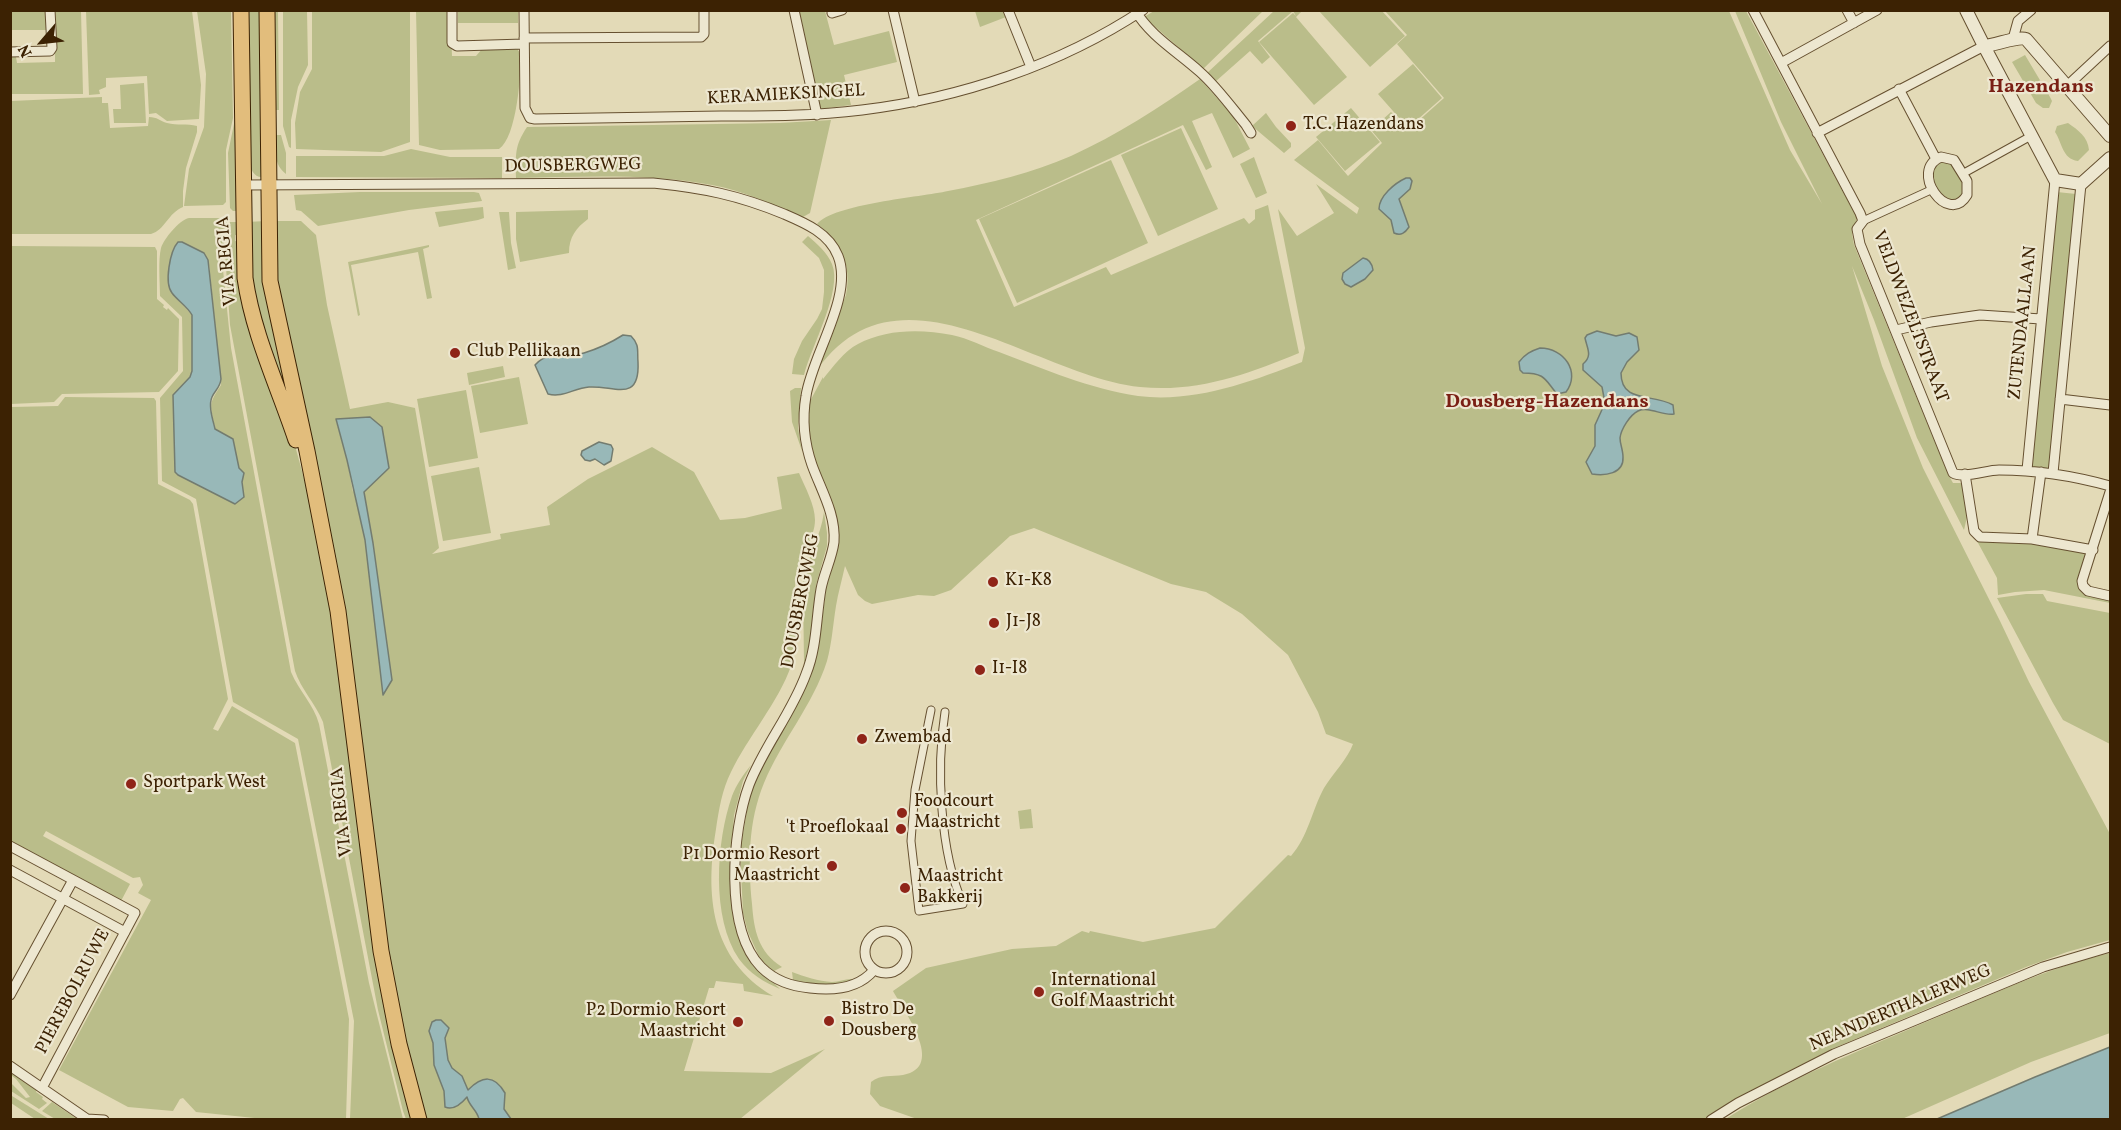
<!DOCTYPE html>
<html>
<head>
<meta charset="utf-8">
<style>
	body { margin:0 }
	#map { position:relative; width:2121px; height:1130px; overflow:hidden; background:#e3dab7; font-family:Vollkorn,serif }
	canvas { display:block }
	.frame { position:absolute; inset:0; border:12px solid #3c2203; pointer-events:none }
	.north { position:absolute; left:12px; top:12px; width:60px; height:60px; -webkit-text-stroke:4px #ede7d0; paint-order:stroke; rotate:242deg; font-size:16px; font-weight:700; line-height:24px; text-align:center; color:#3c2203 }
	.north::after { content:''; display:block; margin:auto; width:21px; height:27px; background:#3c2203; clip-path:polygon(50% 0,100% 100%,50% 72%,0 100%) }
</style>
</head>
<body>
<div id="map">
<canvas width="2121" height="1130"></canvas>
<div class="frame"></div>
<div class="north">N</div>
</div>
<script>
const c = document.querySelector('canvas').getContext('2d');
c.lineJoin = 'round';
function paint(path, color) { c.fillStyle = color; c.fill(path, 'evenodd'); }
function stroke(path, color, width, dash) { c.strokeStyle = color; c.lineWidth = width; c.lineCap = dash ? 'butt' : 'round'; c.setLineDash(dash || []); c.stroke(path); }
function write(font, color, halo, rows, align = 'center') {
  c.font = font + ' Vollkorn,serif'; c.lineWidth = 4.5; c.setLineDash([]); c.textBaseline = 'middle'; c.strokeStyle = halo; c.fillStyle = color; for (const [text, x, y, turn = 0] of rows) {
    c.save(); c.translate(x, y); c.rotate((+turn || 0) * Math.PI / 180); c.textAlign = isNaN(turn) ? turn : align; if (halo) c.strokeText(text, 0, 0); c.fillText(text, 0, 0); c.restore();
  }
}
paint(new Path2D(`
	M1303,10L1296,17L1347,77L1314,105L1259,42L1293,13L1296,16L1293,11L1258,41L1270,57L1262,64L1250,51L1215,82L1207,73L1274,11Z
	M10,11H47V30H11Z
	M55,11H81L83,94H11L10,57H16L17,63L55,62Z
	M86,11H192L201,85L199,119L167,121L156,113L149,114L147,76L106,78V87L99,90L100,94L89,95Z
	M197,11H231L233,118L226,150V202L223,205L184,206L189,169L204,127L206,74Z
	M244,11H265L263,177C254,178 251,169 248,162Z
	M274,11H278L279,110H275Z
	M283,11H307L308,65L298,87L291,120V148L289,147L283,126Z
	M312,11H410V142L381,152L296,149L295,123L300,92L312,69Z
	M416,11H450L452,56H476L482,49H518V51L521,52C521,74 517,137 499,149L440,150L419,145Z
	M458,11H518V23H458Z
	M798,11H825L834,45L889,31L897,62L844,75L851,105L820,109Z
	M975,11H1003L1006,17L980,27Z
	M1154,11H1263L1203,69L1144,17Z
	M1319,11H1382L1405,36L1370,67Z
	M1385,11H1729L1790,150L1822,204L1781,122L1735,11H1746L1857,218L1852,234L1854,245L1948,474L1953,483H1963L1967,517L1964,530L1917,438L1874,320L1852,266L1882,366L1923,468L2000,621L2029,682L2110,834V940L2067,952L2026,967L1839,1046L1756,1089L1707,1119L920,1120L880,1106L870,1094L871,1082C881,1074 892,1077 903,1075C947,1067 903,1010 893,991L926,968L1012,949L1056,946L1082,931L1089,933L1090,931L1143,942L1215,928L1288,855L1291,856C1308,837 1312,810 1324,788C1332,775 1348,758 1353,744L1326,734L1318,712L1288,655L1242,614L1206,592L1171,584L1034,528L1010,536L951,590L934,596L918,595L872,604L865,601L858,595L845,566C842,580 838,593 836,606C833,624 832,643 827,661C813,705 782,740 764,783C748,822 748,863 752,904C754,930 758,952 782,967L772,972L761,961L748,932L743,913L740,851L749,799L755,779L811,672L819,645L826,589L837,550L807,436L809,403L823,377V379C833,367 844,351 858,344C886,329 921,329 952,335C968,338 984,347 999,352C1044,369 1090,389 1138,396C1195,403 1250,382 1302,362L1305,348L1278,209L1297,236L1334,213L1316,184L1357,214L1359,208L1294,160L1318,140L1348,176L1382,143L1371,130L1391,112L1408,130L1444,98L1397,44L1407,35Z
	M2025,55L2050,97L2052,101L2049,108H2043L2036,103L2012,62Z
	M1413,64L1442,98L1408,128L1378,94Z
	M1200,79L1233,116L1250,149L1233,158L1212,113L1192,121L1212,167L1206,170L1183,125L976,220L1014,307L1106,267L1111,275L1244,218L1249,224L1255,219V210L1268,205L1299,353C1248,374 1197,393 1140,387C1036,377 900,253 817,370L846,295C852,265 841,242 817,224C834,204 921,197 948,191C990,183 1032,173 1071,156C1117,135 1159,108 1200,79Z
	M144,83L146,123H114L113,109H121L120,85Z
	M102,97V103H108L110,128L148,126L149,117C157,117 160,121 167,123C177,126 187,123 197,126V132L186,168L183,191V207C168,213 165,230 151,234H11V101Z
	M1351,108L1380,142L1345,171L1316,137Z
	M1266,113L1276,127L1291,143V147L1284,153L1252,126Z
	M235,119L240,211H233L230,208L228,153Z
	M831,120L810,213L803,217C773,205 744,191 712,185C648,173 581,177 516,178C516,154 514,147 527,127L780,123Z
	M2068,123C2078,130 2088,137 2089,150L2078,161C2062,159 2062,142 2055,132L2057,126Z
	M1181,128L1218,209L1158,236L1121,155Z
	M276,135H281L286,153V174C273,164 276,151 276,135Z
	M411,149L450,157H502V178L296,177V156H384Z
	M1254,157L1267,193L1256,198L1240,164Z
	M1111,160L1148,243L1017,303L979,219Z
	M1942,162L1951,164C1959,177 1974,195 1952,201C1940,195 1929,180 1935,167Z
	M360,192H474L479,193L482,201L409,210L318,226L301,211L296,210L294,195Z
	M2057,192L2076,194L2050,466L2045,470L2031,467Z
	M483,207L484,218L478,220L439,227L435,212Z
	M588,210V219C576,228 569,237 569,253L520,262L516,239V212Z
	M499,212H509L511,243L516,268L508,270Z
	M189,218H223V222H227L222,260L231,348L291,672C299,691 314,705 319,724L369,983L403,1119H350L354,1021L298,739L233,702L196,499L162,481L160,398L183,371L182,317L160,296C160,283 158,260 161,248C164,239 179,220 189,218ZM179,242L204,253L209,265L221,385C207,406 211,404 215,429L233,439L239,468L244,473L242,482L244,497L236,503L178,475L173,395L190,377L192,371V315L172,293L170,288L174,247Z
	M267,221L301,436L254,312L246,222Z
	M272,221H301L316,235L327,305L350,409L388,402L415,408L439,548L432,554L501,539L500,534L550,525L547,507L588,479L652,447L694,472L720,520L745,518L782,509L777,477L799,473C805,487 815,505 815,520C815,538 800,554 797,571C790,602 803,634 791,666C779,701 748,737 731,772C722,790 719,809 716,829C705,895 710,959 773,996L744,991L743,984L716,981L714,988H709L684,1071L771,1073L825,1049L740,1119H422L392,986L371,842L276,294ZM370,417L353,492L347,460L336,420Z
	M230,222H238V235H235V241L240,242L306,486L326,569L414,1119H406L403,1111L378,1010L323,722C315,703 301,689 295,671L230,325L225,253Z
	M808,236C817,244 827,252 832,264C843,290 811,347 804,375L792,374L794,359L802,341L817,319L822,309L824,292V270L819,258L802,242Z
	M429,245V247L423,249L432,298L427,299L418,252L351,265L360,315L358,316L348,262Z
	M11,246L155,247L157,251V299L164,305L163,307L167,310L168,308L179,319L178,371L159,392L62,394L54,402L11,404Z
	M503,366L505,377L469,385L467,373Z
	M519,377L528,424L480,433L471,386Z
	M795,388H801L798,428L802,451L792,422L790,391Z
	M466,390L478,458L429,467L417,399Z
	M65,397L154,398L156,401L158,484L190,500L193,504L228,699L213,729L218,731L232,706L295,743L349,1019L346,1119L274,1120L196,1112L183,1098L180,1099L173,1111L128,1107L59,1070L151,900L138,893L143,885L140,877L133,878L46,831L43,836L130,884L121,901L11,841V407L58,406Z
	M479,467L491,533L443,541L431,476Z
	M824,512L827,533V546L816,585L813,630L804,664L803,582C807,558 821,536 824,512Z
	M1977,541H2015L2087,551L2078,583L2110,599V603L2044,590L2015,592L1998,595L1997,578Z
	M2026,594H2043L2047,601L2110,613V744L2063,720L2053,703L1997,598Z
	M751,765L743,781L734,815L731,860L733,903L761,971L780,989C764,982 750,974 739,959C711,918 716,842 732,796C736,785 744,774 751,765Z
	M1031,809L1033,828L1020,829L1018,811Z
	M2110,953V1033L2031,1062L1902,1119L1724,1120C1788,1079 1856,1052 1926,1022C1986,997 2047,968 2110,953Z
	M792,972C805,977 818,981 832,982C841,982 848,977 857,980C835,989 815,986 793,980Z
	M10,1072L37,1089L36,1092L43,1097L42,1099L47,1103L39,1109L11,1091V1083L26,1098L30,1097L16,1079L11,1075Z
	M10,1095L12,1096L49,1119H35L11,1103Z
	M52,1102L77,1119H55L42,1111Z`), '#babd8a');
const water = new Path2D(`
	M1406,178H1410L1412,181L1410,189L1399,199L1409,227C1405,233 1401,236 1394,233L1391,220L1379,209C1379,196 1395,183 1406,178Z
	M178,242H182L204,253L208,260L221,379C220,388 215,390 212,397C208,406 213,420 215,429L233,439L239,468L244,473L242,482L244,497L235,504L178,475L175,472L173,395L190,377L192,371V315C187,306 178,301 172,293C164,283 170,251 178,242Z
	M1363,258C1369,259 1372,263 1373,270L1365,279L1351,287L1345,284L1342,279L1343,273Z
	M1597,331L1616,336L1629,333L1637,337L1639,350L1627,362L1621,373C1621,404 1653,393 1673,405L1674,414C1662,416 1649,406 1638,411C1630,415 1621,429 1620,438C1620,444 1623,450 1623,457C1624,474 1605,476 1592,474L1586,462L1595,446V425L1605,403L1602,387L1583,370V364C1593,356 1587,348 1585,338L1587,335Z
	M623,335L631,336C640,345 637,351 638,362C640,404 613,385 589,387C574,388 563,398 548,394L535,365C549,349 568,358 584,353C597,349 612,342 623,335Z
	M1540,348C1564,348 1581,372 1566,392L1557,394C1545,380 1546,373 1523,373L1520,370L1519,362C1525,354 1531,351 1540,348Z
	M370,417L382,427L389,468L364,492L373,543L392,680L383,695L365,540L347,460L336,419Z
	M599,442L611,445L613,449L611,461L604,465L595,459L590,461L585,460L581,455L582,451Z
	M436,1020H441L449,1028L445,1038L448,1060L452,1068L462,1076L468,1090C482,1076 494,1074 505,1093L504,1109L511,1119H479C477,1110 469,1106 467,1097C462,1103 454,1111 445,1107L444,1091L434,1065L433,1043L429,1031L432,1022Z
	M2110,1047V1119H1937L2035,1077Z`);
paint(water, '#98b8b8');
stroke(water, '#737c70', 1.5);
const pedestrian = new Path2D(`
	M1964,173L2031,136
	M1863,221L1933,189
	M931,710L915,790L911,841L919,911L963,904C940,853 936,768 945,712`);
const minor = new Path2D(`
	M452,10V43L457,46L524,44
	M524,10L525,108L530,118L535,119C597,118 659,117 721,116C768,116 815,116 862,110C960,98 1060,65 1143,10
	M794,10L817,115
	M893,10L915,102
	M1008,10L1031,67
	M1135,10C1150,36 1178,52 1200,72C1217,87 1232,108 1246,125L1251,133
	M1753,10L1860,213L1863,221L1857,229L1860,244L1953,473C1964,479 1986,470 1999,470C2037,470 2074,476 2110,486
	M1847,10L1854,23
	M832,13L842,10
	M524,38L701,37L704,34V10
	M2013,39L2018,21L2031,10
	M10,52L50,51L52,48L50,10
	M1781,63L1877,10
	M2067,86L2110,46
	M1899,89L1936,159
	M1817,133L1984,46
	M1941,157L1954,160L1967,181V195C1948,227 1908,170 1941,157Z
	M243,185L653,183C703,188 738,195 784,214C805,223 829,233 838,256C854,296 812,355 806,396C802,419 804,442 812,465C821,490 836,514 834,542C832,558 824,573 821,589C816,618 817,647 806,674C792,713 764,746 749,785C732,831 724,929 761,967C775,981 791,986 810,988C834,991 858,989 874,970
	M1896,330L1931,322L1980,315L2041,319
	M2060,399L2110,405
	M2027,470L2055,180
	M2053,473L2081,184
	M1965,474L1974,531L1980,537L2032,539L2093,550
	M2110,492L2082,581L2083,586L2088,591L2110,596
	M2032,539L2041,472
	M10,846L135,913L42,1088
	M10,870L125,932
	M865 952a21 21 0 1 1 42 0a21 21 0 1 1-42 0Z
	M10,995L73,880
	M10,1066L87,1119L104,1120
	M1711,1120L1738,1103L1834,1054L2043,967L2110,947`);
const tertiary = new Path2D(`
	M1966,10L1984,46
	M2110,136L2026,39C2018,36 1996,45 1984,46L2055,180L2081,184L2110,158`);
const primary = new Path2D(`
	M241,10L245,278C253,334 278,386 296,440
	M267,10L270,281L307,451L338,611L381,951L399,1044L419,1120`);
stroke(pedestrian, '#665030', 9);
stroke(minor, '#665030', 11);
stroke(tertiary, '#665030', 14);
stroke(primary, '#3c2203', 17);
stroke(pedestrian, '#ede7d0', 7);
stroke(minor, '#ede7d0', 9);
stroke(tertiary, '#ede7d0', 12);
stroke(primary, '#e2bd7c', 15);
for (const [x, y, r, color] of [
	[1291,126,6,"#8f2418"],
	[455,353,6,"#8f2418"],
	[993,582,6,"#8f2418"],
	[994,623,6,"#8f2418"],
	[980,670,6,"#8f2418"],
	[862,739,6,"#8f2418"],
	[131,784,6,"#8f2418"],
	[902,813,6,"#8f2418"],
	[901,829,6,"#8f2418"],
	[832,866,6,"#8f2418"],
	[905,888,6,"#8f2418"],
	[1039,992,6,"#8f2418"],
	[829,1021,6,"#8f2418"],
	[738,1022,6,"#8f2418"]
]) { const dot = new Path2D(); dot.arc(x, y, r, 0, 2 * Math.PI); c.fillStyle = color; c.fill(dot); stroke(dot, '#ede7d0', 2); }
write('18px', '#3c2203', '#ede7d0', [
	["KERAMIEKSINGEL",786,96,-3],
	["DOUSBERGWEG",573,167,-1],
	["VIA REGIA",228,261,-95],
	["VELDWEZELTSTRAAT",1909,317,69],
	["ZUTENDAALLAAN",2024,323,-84],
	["DOUSBERGWEG",802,601,-79],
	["VIA REGIA",343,812,-96],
	["PIEREBOLRUWE",74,992,-62],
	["NEANDERTHALERWEG",1901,1009,-23]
]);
write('18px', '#3c2203', '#ede7d0', [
	["T.C. Hazendans",1303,126],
	["Club Pellikaan",467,353],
	["K1-K8",1005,582],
	["J1-J8",1006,623],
	["I1-I8",992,670],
	["Zwembad",874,739],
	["Sportpark West",143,784],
	["Foodcourt",914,803],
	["Maastricht",914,824],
	["'t Proeflokaal",889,829,"right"],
	["P1 Dormio Resort",820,856,"right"],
	["Maastricht",820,877,"right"],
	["Maastricht",917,878],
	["Bakkerij",917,899],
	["International",1051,982],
	["Golf Maastricht",1051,1003],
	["Bistro De",841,1011],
	["Dousberg",841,1032],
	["P2 Dormio Resort",726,1012,"right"],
	["Maastricht",726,1033,"right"]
], 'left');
write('bold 20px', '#7a1f14', '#ede7d0', [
	["Hazendans",2041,88],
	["Dousberg-Hazendans",1547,403]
]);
</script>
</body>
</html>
